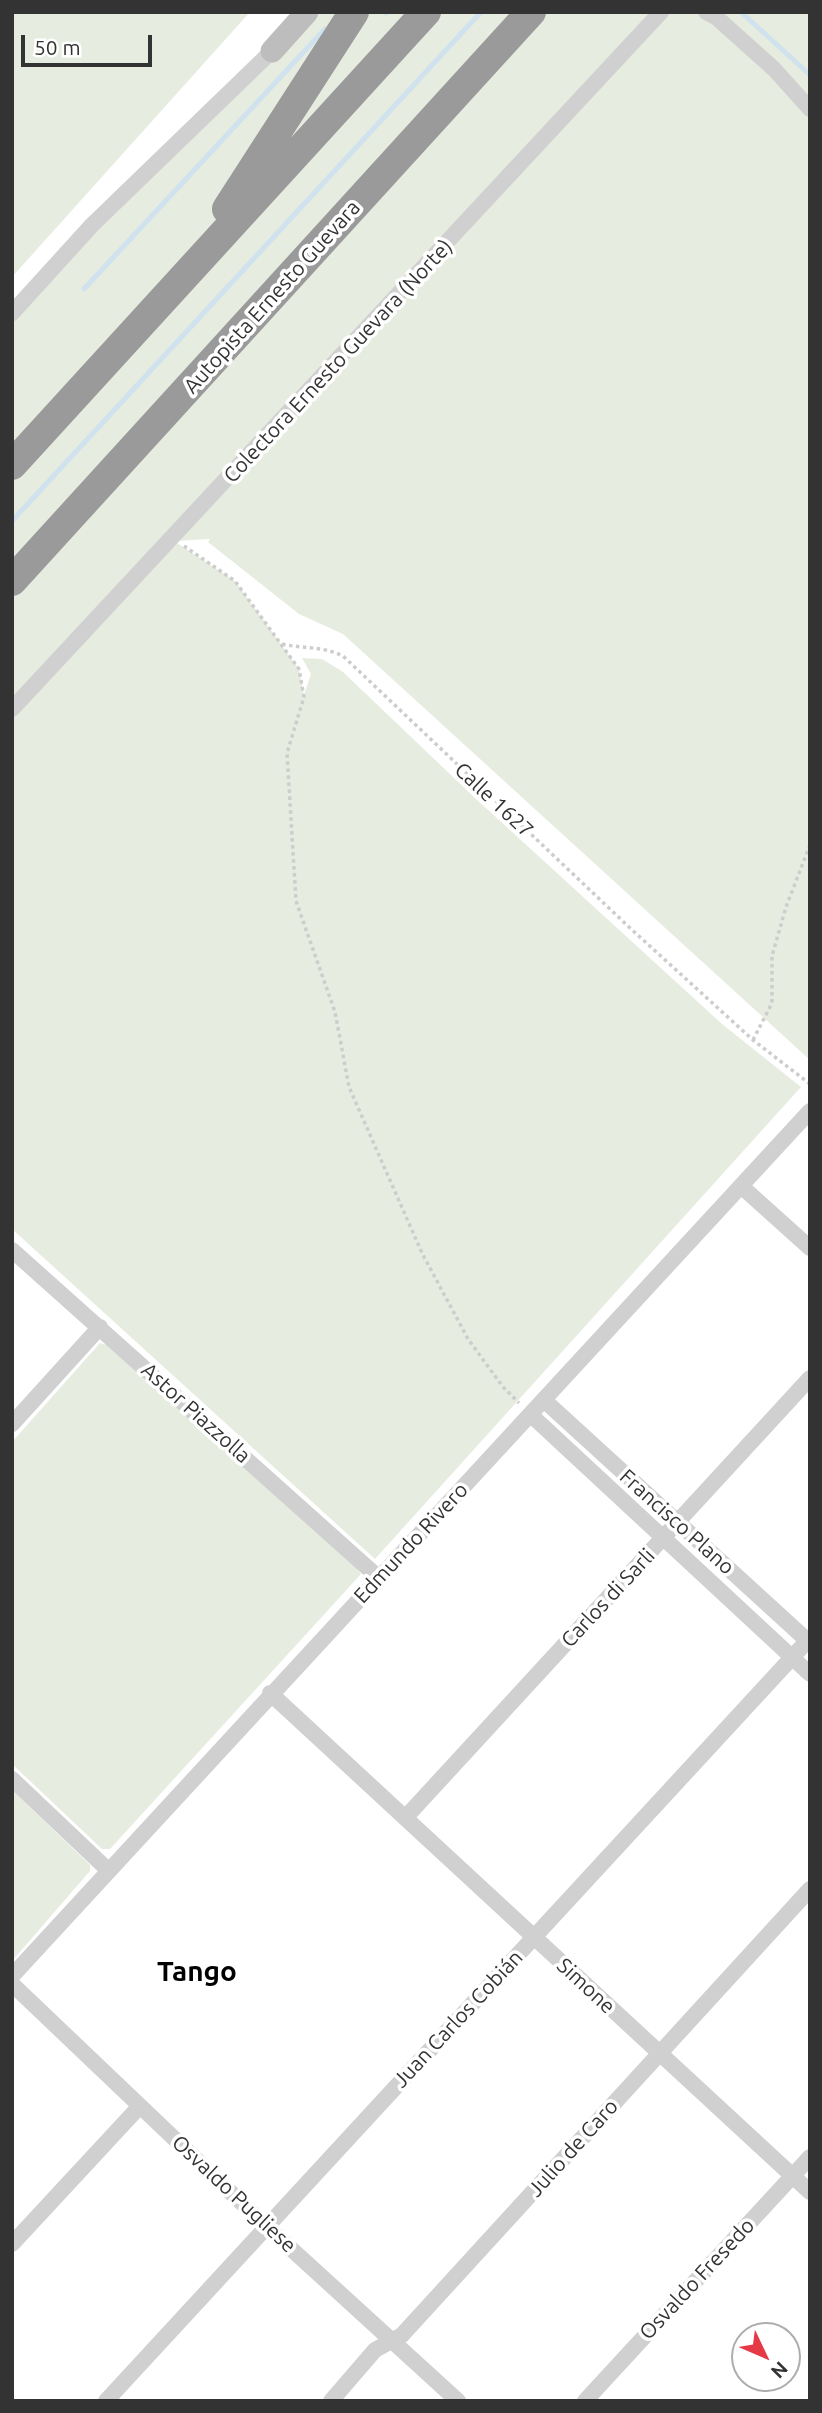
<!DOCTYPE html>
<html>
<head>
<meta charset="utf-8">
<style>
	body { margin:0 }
	#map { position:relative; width:822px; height:2413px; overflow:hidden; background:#fff; font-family:Ubuntu,sans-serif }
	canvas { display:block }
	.frame { position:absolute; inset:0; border:14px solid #333; pointer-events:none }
	.north { position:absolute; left:731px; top:2322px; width:70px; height:70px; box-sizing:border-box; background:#fff; border:2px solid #adadad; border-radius:50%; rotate:134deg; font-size:19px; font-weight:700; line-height:28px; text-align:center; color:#333 }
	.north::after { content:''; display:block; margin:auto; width:24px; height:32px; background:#e63946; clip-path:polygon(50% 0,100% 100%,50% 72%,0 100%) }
	.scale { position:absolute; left:21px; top:35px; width:131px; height:32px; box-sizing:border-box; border:4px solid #333; border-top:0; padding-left:9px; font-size:21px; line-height:24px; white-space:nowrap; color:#333; -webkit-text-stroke:5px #fff; paint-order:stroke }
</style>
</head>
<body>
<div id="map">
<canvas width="822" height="2413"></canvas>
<div class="frame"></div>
<div class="north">N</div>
<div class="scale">50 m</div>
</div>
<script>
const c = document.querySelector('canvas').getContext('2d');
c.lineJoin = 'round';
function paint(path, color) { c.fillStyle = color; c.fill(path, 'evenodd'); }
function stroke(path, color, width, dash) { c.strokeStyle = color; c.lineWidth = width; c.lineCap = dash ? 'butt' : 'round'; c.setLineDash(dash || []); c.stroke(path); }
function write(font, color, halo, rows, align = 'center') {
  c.font = font + ' Ubuntu,sans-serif'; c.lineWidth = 7; c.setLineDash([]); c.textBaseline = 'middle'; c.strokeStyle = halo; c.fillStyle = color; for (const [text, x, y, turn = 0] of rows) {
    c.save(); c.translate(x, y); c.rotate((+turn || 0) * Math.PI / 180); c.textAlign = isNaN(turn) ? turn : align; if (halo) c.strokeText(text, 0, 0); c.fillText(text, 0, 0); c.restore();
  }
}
paint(new Path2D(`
	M12,12H250L12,277Z
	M307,12H810V1060L343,634L299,614L208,542L210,539L174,541L235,581L299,669L304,695L311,674L302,658L322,659L343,672L475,798L722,1024L801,1087L375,1559L12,1229V313Z
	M100,1343L113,1347L353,1562L361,1574L110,1849H102L12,1764V1442Z
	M12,1790L90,1865V1871L12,1961Z`), '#e6ecdf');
stroke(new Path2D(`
	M741,12L810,75
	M386,13L387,12
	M84,289L325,29
	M12,521L481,12`), '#cfe2ee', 5);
stroke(new Path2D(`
	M184,546L235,581L299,669L304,697L287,753L296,901L335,1012L349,1087L422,1253L468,1339L503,1387L519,1403
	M282,644C304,649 323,646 343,656L630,928L753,1040L810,1084
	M753,1040L772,1003V956L786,907L810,845`), '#cdcdcd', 3.5, [3.5, 3.5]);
stroke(new Path2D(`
	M706,12L716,17L774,69L810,109
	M12,313L92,225L272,51
	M12,709L661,12
	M741,1186L810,1248
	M12,1250L379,1578
	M545,1401L810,1643
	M531,1415L810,1674
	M12,1424L100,1327
	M270,1693L810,2192
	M12,1779L108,1870
	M405,1818L810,1378
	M12,1976L810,1111
	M12,1984L265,2225L458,2401
	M12,2244L140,2106
	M106,2401L810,1638
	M331,2401L375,2350L402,2335L810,1889
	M585,2401L810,2157`), '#d0d0d0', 16);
stroke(new Path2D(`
	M272,51L307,12`), '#bdbdbd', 23);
stroke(new Path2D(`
	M227,209L354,12
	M12,465L426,12
	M12,581L531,12`), '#9a9a9a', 30);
write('21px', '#333', '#fff', [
	["Autopista Ernesto Guevara",272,297,-48],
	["Colectora Ernesto Guevara (Norte)",338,361,-47],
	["Calle 1627",494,800,43],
	["Astor Piazzolla",196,1413,42],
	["Francisco Plano",677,1522,42],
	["Edmundo Rivero",411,1543,-47],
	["Carlos di Sarli",608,1598,-47],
	["Simone",586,1986,43],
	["Juan Carlos Cobián",458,2019,-47],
	["Julio de Caro",573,2148,-48],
	["Osvaldo Pugliese",234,2194,43],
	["Osvaldo Fresedo",697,2279,-47]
]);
write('bold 28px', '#000', '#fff', [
	["Tango",197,1972]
]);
</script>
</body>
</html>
